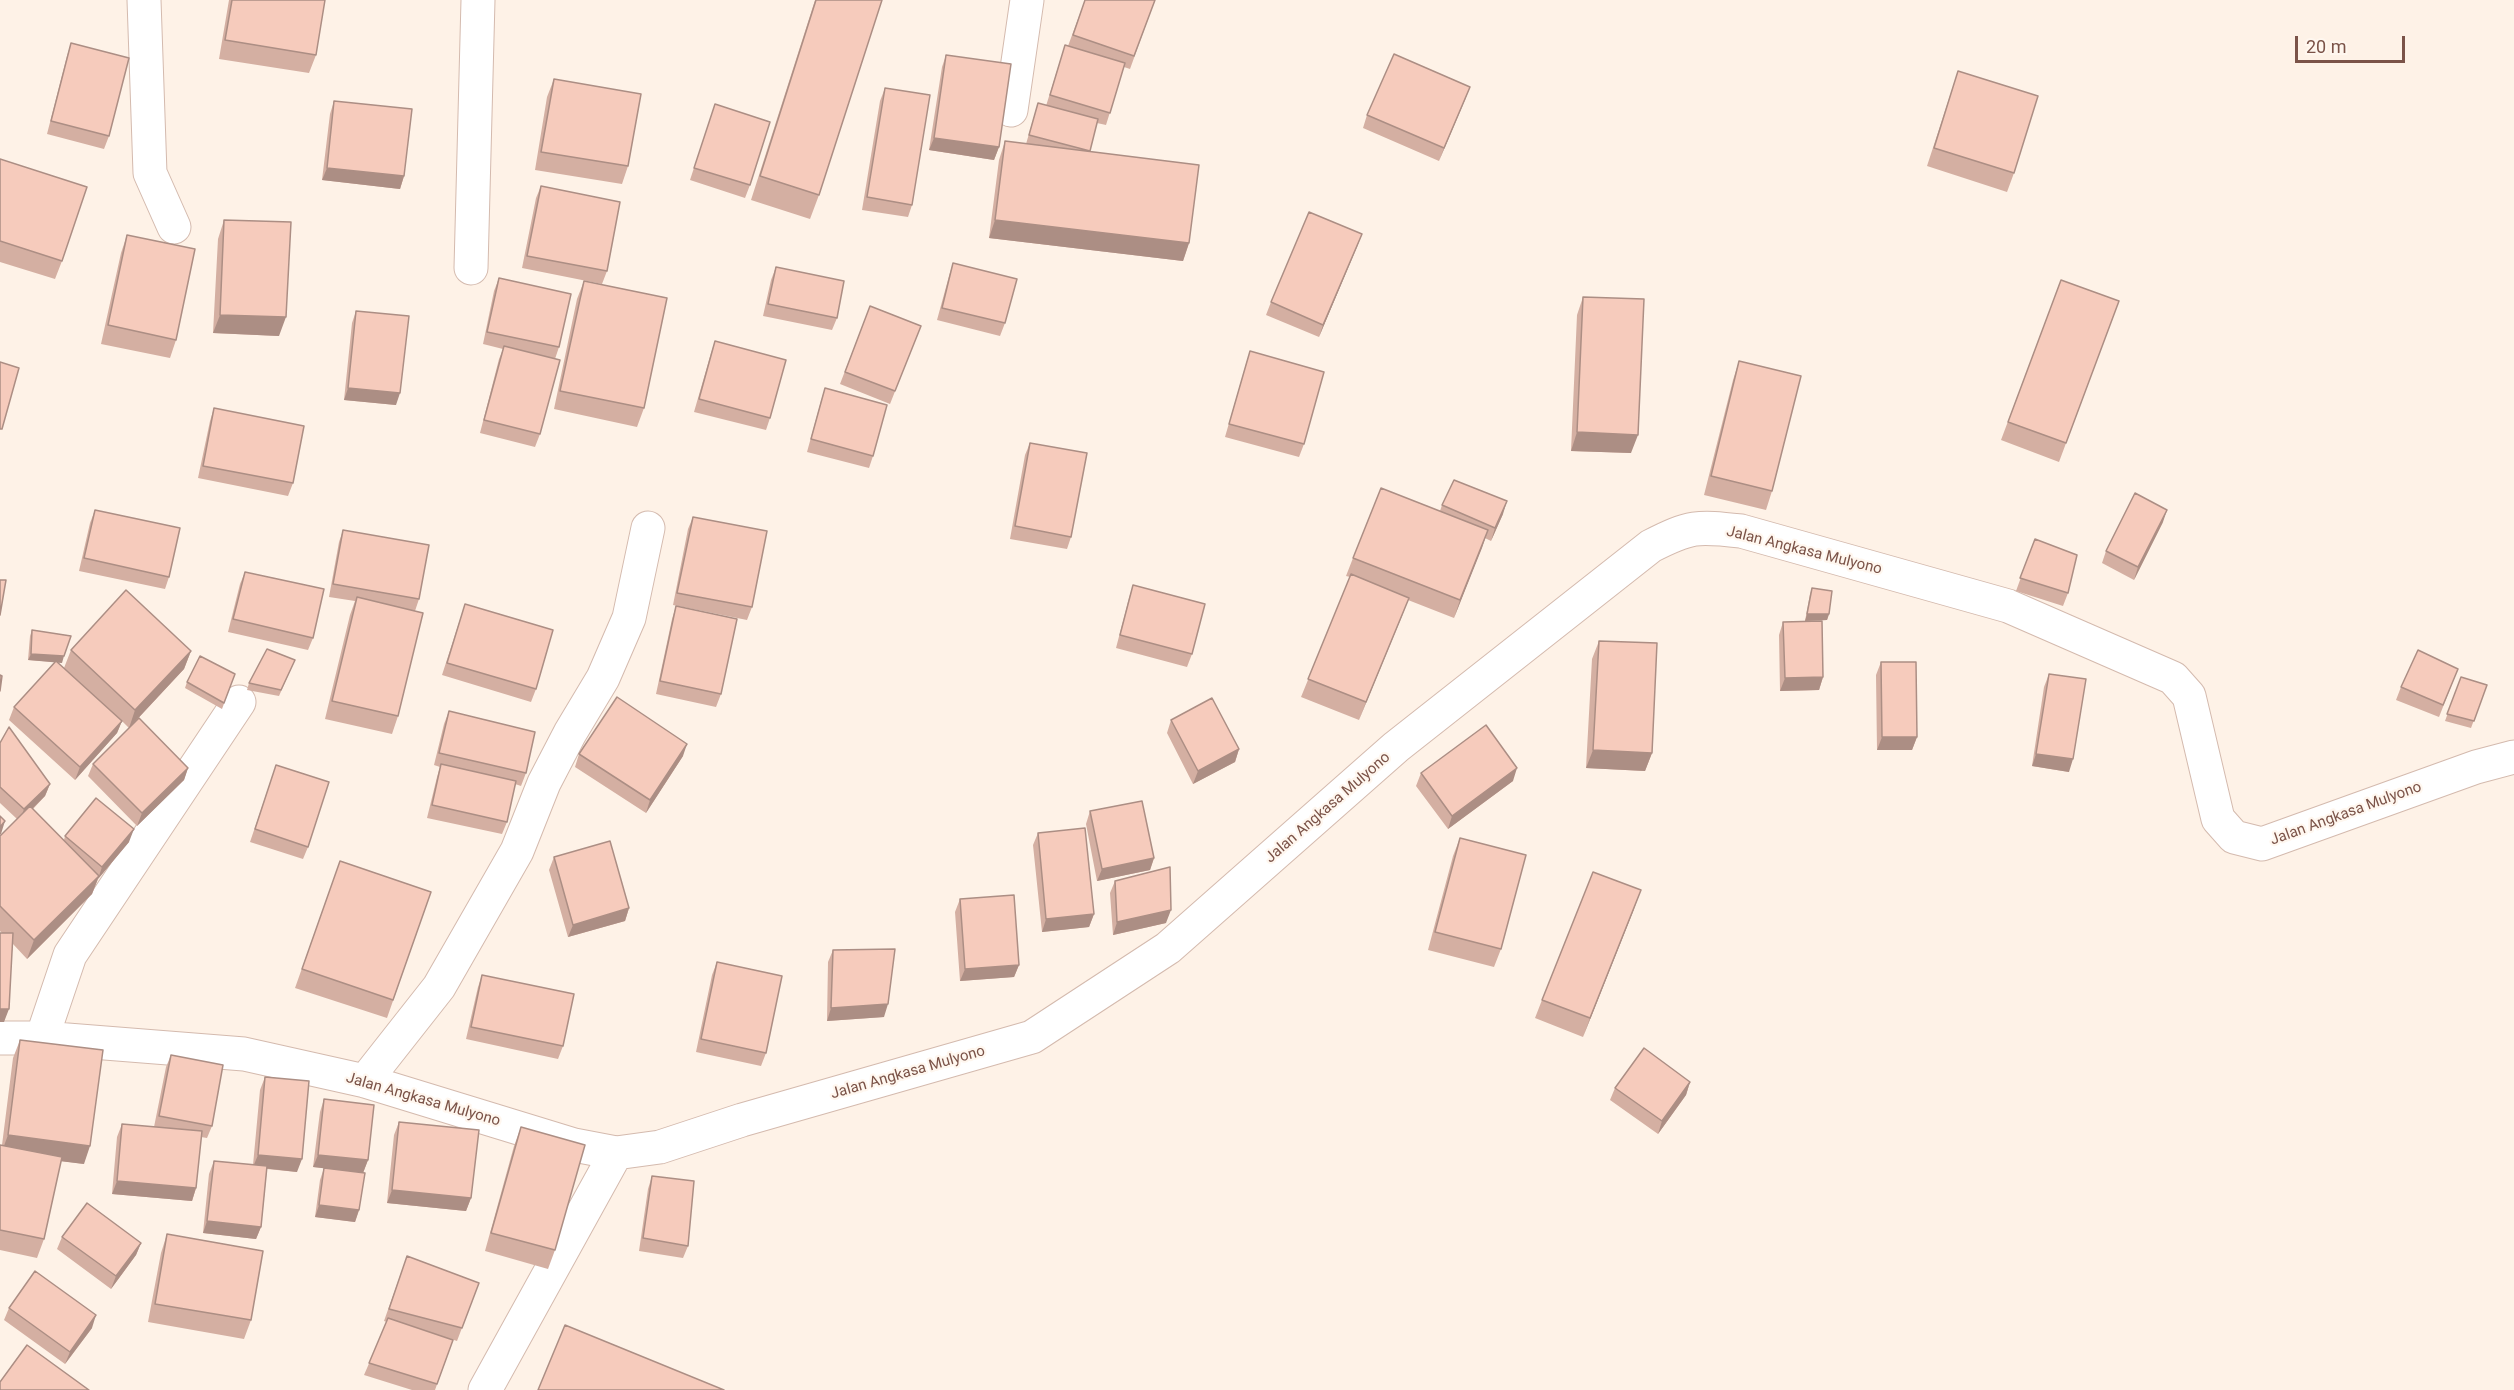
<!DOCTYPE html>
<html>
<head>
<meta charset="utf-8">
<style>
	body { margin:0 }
	#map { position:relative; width:2514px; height:1390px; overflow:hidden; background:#fef2e7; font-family:Roboto,sans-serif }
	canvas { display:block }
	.scale { position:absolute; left:2295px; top:36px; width:110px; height:27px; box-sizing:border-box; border:3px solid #7b5348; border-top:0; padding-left:8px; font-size:18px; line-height:21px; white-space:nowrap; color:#7b5348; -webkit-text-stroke:4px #fff7ef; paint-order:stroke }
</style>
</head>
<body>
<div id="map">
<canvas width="2514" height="1390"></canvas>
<div class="scale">20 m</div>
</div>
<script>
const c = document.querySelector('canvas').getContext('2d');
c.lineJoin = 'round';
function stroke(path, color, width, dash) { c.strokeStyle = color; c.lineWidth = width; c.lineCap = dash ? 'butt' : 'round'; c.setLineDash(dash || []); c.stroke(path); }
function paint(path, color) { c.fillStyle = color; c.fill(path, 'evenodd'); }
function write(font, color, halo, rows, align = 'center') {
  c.font = font + ' Roboto,sans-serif'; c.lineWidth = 4.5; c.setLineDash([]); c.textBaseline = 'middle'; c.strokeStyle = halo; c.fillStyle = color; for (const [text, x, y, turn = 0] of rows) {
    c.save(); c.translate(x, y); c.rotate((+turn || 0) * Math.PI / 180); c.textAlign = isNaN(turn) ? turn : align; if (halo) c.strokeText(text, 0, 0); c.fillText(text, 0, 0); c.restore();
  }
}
const minor = new Path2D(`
	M144,0L150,173L174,227
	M1011,110L1027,0
	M471,268L478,0
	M0,1038H42L244,1054L365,1081L574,1145L616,1153L660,1147L742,1120L1032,1037L1168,948L1396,747L1651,546C1690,526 1697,526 1741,531L2008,606L2173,678L2189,696L2218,819L2234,837L2262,844L2476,767L2514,757
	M42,1038L70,955L239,702
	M365,1081L439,987L517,851L544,783L570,733L603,678L629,618L648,528
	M485,1390L616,1153`);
stroke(minor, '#d4baae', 35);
stroke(minor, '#fff', 33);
paint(new Path2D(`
	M229,0H325L316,55L309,73L219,59Z
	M815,0H882L819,195L810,219L751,200Z
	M1085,0H1155L1130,69L1124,67L1106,125L1097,123L1089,152L1189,243L1183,261L989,238L999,160L1005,141L1026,144L1038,103L1046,106L1065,45L1068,46Z
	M71,43L109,136L104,149L47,134L67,56Z
	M946,55L999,147L994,160L929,150L942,67Z
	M1958,71L2014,173L2007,192L1927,166Z
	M554,79L628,166L622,184L535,170L547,97Z
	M1470,87L1439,161L1363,128L1367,115Z
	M885,88L912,205L908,217L862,210L880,101Z
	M334,101L404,176L400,189L322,180L330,114Z
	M715,104L750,185L745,198L690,180Z
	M0,159L62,261L55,279L0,262Z
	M541,186L607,271L602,284L522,268L536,198Z
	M224,220L279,336L213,333L218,239Z
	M1362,234L1319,337L1266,315L1271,302Z
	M127,235L176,340L170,358L101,344L121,253Z
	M953,263L1005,323L1000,336L937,320L949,276Z
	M776,267L837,318L832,330L763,316L771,280Z
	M499,278L559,347L555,359L540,434L535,447L480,433L499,359L503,349L483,344L494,291Z
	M2061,280L2119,301L2059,462L2001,440Z
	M584,281L644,408L637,427L554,409L577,299Z
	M1583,297L1631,453L1571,451L1577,315Z
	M870,306L921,326L890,404L840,384Z
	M356,311L396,405L344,400L352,323Z
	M715,341L770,418L766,430L694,412L711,353Z
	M1250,351L1304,444L1299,457L1225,437L1246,364Z
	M1739,361L1772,491L1766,510L1704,495L1733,380Z
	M825,388L873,456L869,468L807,452L821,401Z
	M214,408L293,483L288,496L198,478L210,421Z
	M1030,443L1071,537L1067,549L1010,539L1025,455Z
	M1442,505L1503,514L1491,541L1485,538L1454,618L1408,600L1359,720L1301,697L1350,577L1346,576L1353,558L1440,511Z
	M95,510L169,577L165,589L79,571L90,523Z
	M693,517L752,607L747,620L673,605L688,529Z
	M2163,522L2134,580L2102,563L2106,551Z
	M343,530L419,599L415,611L398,716L392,734L325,719L350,615L355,601L329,597L339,542Z
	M2035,539L2068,593L2063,606L2016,591Z
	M245,572L313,638L308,650L228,632L240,584Z
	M1133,585L1192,654L1187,667L1116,648L1129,598Z
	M1812,588L1829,614L1827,620L1805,621L1810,594Z
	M465,604L536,689L531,702L442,675Z
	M676,606L721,694L716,707L656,694L672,619Z
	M1783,622L1823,677L1819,690L1780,691L1779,635Z
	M32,630L62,663L57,662L64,668L71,650L191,651L184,669L130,727L188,768L184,780L137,826L88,776L93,764L129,728L122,721L117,733L75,780L9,720L14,707L55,662L28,660L30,636Z
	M1599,641L1652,753L1645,771L1586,768L1592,659Z
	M295,660L279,696L247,690L249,683Z
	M1881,662L1917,737L1912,750H1877L1876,675Z
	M2458,669L2439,717L2396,700L2401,687Z
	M235,674L222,709L185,688L187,682Z
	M2049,674L2069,772L2032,766L2044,687Z
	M2461,677L2487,685L2471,728L2445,721Z
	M449,711L526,773L521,786L515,784L507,822L502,834L427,818L437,777L440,767L434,765L444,724Z
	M1171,720L1239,749L1235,762L1193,784L1167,733Z
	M0,743L50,784L45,796L33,809L64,840L65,836L129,842L98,879L92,894L27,959L13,944L4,1022L2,933L0,931V836L17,819L0,803Z
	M579,754L683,756L646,813L575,767Z
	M1421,773L1513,781L1448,829L1416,786Z
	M272,777L308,847L303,859L250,842Z
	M1090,811L1154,858L1150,870L1097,881L1086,824Z
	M1038,833L1094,914L1089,927L1042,932L1033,845Z
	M1460,838L1501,949L1494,967L1428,950L1453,856Z
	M554,857L629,908L625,921L568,937L549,870Z
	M340,861L431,892L387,1018L295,988Z
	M1115,881L1166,923L1113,935L1110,893Z
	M960,899L1019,965L1014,977L960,981L955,912Z
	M1634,909L1583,1037L1535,1018L1542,1000Z
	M833,950L884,1017L827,1021L828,962Z
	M717,962L766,1053L761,1066L696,1052L712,975Z
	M482,975L563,1046L558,1059L466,1039L478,987Z
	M20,1040L84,1164L61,1161L44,1239L37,1258L0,1250V1145H2L13,1058Z
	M171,1055L212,1126L207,1138L201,1137L196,1188L192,1201L112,1194L117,1137L122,1124L154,1127L166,1067Z
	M265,1077L297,1172L267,1169L261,1227L256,1239L203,1233L209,1174L214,1161L253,1165L260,1090Z
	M1690,1082L1686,1095L1658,1134L1610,1100L1615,1088Z
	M324,1099L368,1160L363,1173L359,1210L355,1222L315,1217L320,1180L324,1168L313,1167L320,1112Z
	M399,1122L471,1198L466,1211L387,1203L394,1135Z
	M521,1127L555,1250L548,1269L485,1251L514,1146Z
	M652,1176L688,1246L683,1258L639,1251L648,1189Z
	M167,1234L251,1320L244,1339L148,1322L161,1253Z
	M62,1237L141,1243L136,1255L111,1289L57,1249Z
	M407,1256L479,1283L457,1341L448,1338L453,1340L435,1390H412L364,1375L387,1322L384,1321Z
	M9,1308L92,1328L65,1364L4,1320Z`), '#d4afa2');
paint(new Path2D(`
	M1470,87L1465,100L1439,161L1444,148Z
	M934,138L999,147L994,160L929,150Z
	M327,168L404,176L400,189L322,180Z
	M995,220L1189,243L1183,261L989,238Z
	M1362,234L1357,247L1319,337L1323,325Z
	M220,315L286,317L279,336L213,333Z
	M348,388L400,393L396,405L344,400Z
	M1577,432L1638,435L1631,453L1571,451Z
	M1507,501L1503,514L1491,541L1495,528Z
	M2167,510L2163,522L2134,580L2138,567Z
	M1488,530L1482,548L1454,618L1460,600Z
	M1409,598L1402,616L1359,720L1366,702Z
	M1807,614H1829L1827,620L1805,621Z
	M191,651L184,669L129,728L135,710Z
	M31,654L64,656L62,663L28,660Z
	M1823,677L1819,690L1780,691L1785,678Z
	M122,721L117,733L75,780L80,767Z
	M1882,737H1917L1912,750H1877Z
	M687,744L683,756L646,813L650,800Z
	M1239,749L1235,762L1193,784L1198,771Z
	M1593,750L1652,753L1645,771L1586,768Z
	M2036,754L2073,759L2069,772L2032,766Z
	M188,768L184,780L137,826L142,813Z
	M1517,768L1513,781L1448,829L1452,816Z
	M50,784L45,796L20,821L24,809Z
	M5,821L1,834L0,835V827Z
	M134,829L129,842L98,879L102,867Z
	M1154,858L1150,870L1097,881L1102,869Z
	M99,876L92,894L27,959L34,940Z
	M1641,890L1634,909L1583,1037L1590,1018Z
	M629,908L625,921L568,937L573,925Z
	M1171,910L1166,923L1113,935L1117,922Z
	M1094,914L1089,927L1042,932L1046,919Z
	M1019,965L1014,977L960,981L965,969Z
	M888,1004L884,1017L827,1021L831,1008Z
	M0,1009H9L4,1022H0Z
	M1690,1082L1686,1095L1658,1134L1662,1121Z
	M8,1135L90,1146L84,1164L1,1154Z
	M258,1155L302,1159L297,1172L253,1167Z
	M318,1155L368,1160L363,1173L313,1167Z
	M117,1181L196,1188L192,1201L112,1194Z
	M392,1190L471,1198L466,1211L387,1203Z
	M319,1205L359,1210L355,1222L315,1217Z
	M207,1221L261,1227L256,1239L203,1233Z
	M141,1243L136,1255L111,1289L116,1276Z
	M96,1315L92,1328L65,1364L70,1352Z`), '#ac8e84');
const building = new Path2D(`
	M232,0H325L316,55L225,40Z
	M816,0H882L819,195L760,176Z
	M1085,0H1155L1134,56L1073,35Z
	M71,43L129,58L109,136L51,121Z
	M1065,45L1125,63L1110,113L1050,95Z
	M1394,54L1470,87L1444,148L1367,115Z
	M946,55L1011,64L999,147L934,138Z
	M1958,71L2038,96L2014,173L1934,148Z
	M554,79L641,94L628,166L541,152Z
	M885,88L930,95L912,205L867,197Z
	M334,101L412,109L404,176L327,168Z
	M1038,103L1098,119L1090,151L1029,135Z
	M715,104L770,122L750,185L694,168Z
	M1005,141L1199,165L1189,243L995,220Z
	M0,159L87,187L62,261L0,241Z
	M541,186L620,202L607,271L527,256Z
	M1309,212L1362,234L1323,325L1271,302Z
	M224,220L291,222L286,317L220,315Z
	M127,235L195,249L176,340L108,325Z
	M953,263L1017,279L1005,323L942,308Z
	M776,267L844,281L837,318L768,304Z
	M499,278L571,294L559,347L487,332Z
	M2061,280L2119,301L2066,443L2008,422Z
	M584,281L667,298L644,408L560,391Z
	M1583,297L1644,299L1638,435L1577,432Z
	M870,306L921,326L895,391L845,372Z
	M356,311L409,316L400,393L348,388Z
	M715,341L786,360L770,418L699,399Z
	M504,346L560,360L540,434L484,420Z
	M1250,351L1324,372L1304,444L1229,424Z
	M1739,361L1801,376L1772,491L1711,476Z
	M0,362L19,368L2,429H0Z
	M825,388L887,405L873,456L811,439Z
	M214,408L304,426L293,483L203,466Z
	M1030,443L1087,453L1071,537L1015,526Z
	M1454,480L1507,501L1495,528L1442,505Z
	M1381,488L1488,530L1460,600L1353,558Z
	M2135,493L2167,510L2138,567L2106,551Z
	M95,510L180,528L169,577L84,558Z
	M693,517L767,531L752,607L677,593Z
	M343,530L429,545L419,599L333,584Z
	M2035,539L2077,555L2068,593L2020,578Z
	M245,572L324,589L313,638L233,619Z
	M1351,574L1409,598L1366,702L1308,679Z
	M0,580H6L0,615Z
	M1133,585L1205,604L1192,654L1120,635Z
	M1812,588L1832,591L1829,614H1807Z
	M126,590L191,651L135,710L71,650Z
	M357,597L423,613L398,716L332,701Z
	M465,604L553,630L536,689L447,663Z
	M676,606L737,619L721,694L660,681Z
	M1822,621L1823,677L1785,678L1783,622Z
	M32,630L71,636L64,656L31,654Z
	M1599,641L1657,643L1652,753L1593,750Z
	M267,649L295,660L281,690L249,683Z
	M2418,650L2458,669L2443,705L2401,687Z
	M200,656L235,674L224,703L187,682Z
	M56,661L122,721L80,767L14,707Z
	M1881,662H1916L1917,737H1882Z
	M2049,674L2086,679L2073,759L2036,754Z
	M0,675L2,676L0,691Z
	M2461,677L2487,685L2474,721L2447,714Z
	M617,697L687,744L650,800L579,754Z
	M1212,698L1239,749L1198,771L1171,720Z
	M449,711L535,732L526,773L439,753Z
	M139,718L188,768L142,813L93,764Z
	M1486,725L1517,768L1452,816L1421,773Z
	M9,727L50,784L24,809L0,787V743Z
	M441,764L516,781L507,822L432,805Z
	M276,765L329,782L308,847L255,829Z
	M96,798L134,829L102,867L65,836Z
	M1142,801L1154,858L1102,869L1090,811Z
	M30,806L99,876L34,940L0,906V836Z
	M0,816L5,821L0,827Z
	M1085,828L1094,914L1046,919L1038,833Z
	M1460,838L1526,855L1501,949L1435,932Z
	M610,841L629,908L573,925L554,857Z
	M340,861L431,892L393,1000L302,969Z
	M1170,867L1171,910L1117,922L1115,881Z
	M1593,872L1641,890L1590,1018L1542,1000Z
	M1014,895L1019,965L965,969L960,899Z
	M0,933H13L9,1009H0Z
	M895,949L888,1004L831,1008L833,950Z
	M717,962L782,976L766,1053L701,1039Z
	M482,975L574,994L563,1046L471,1027Z
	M20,1040L103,1050L90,1146L8,1135Z
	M1644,1048L1690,1082L1662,1121L1615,1088Z
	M171,1055L223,1065L212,1126L159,1116Z
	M265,1077L309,1081L302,1159L258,1155Z
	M324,1099L374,1105L368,1160L318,1155Z
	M399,1122L479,1130L471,1198L392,1190Z
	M122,1124L202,1131L196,1188L117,1181Z
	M521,1127L585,1145L555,1250L491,1233Z
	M0,1145L62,1157L44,1239L0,1230Z
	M214,1161L267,1166L261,1227L207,1221Z
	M324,1168L365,1173L359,1210L319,1205Z
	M652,1176L694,1181L688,1246L643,1238Z
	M87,1203L141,1243L116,1276L62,1237Z
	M167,1234L263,1251L251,1320L155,1304Z
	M407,1256L479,1283L462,1328L389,1309Z
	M35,1271L96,1315L70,1352L9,1308Z
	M388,1318L453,1340L437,1384L369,1363Z
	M565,1325L724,1390H538Z
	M27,1345L89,1390H0V1382Z`);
paint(building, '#f6cbbc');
stroke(building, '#ac8e84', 1.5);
write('15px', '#7b5348', '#fff7ef', [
	["Jalan Angkasa Mulyono",1804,551,14],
	["Jalan Angkasa Mulyono",1328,808,-41],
	["Jalan Angkasa Mulyono",2346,814,-20],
	["Jalan Angkasa Mulyono",908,1073,-16],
	["Jalan Angkasa Mulyono",423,1100,16]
]);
</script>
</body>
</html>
